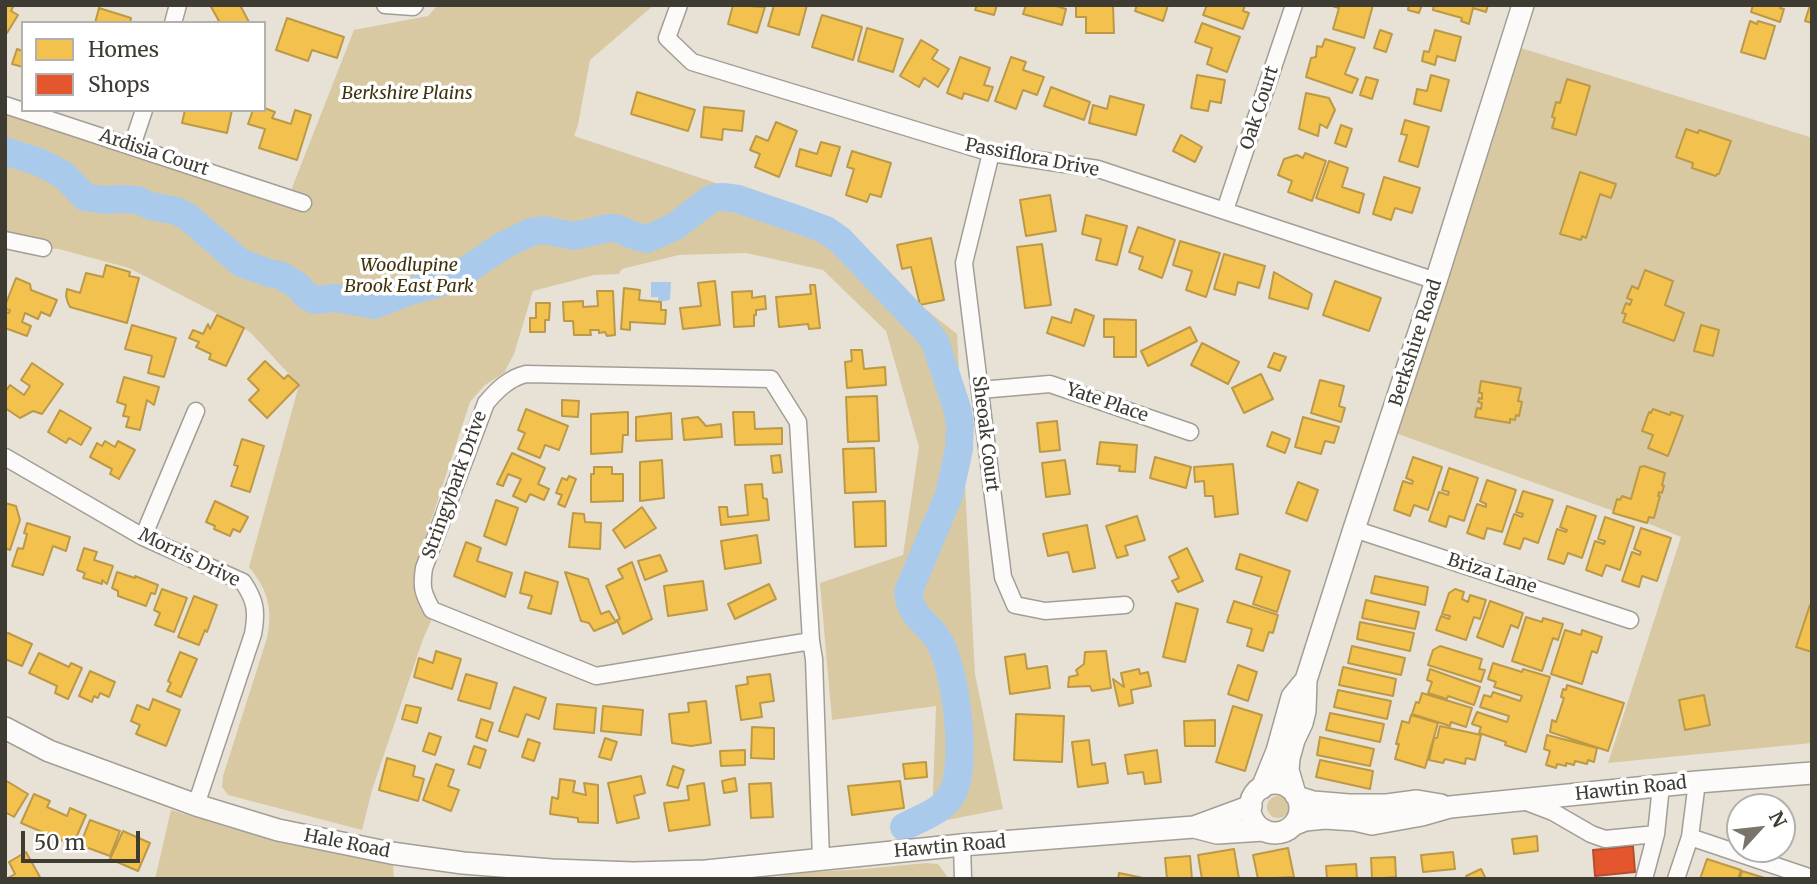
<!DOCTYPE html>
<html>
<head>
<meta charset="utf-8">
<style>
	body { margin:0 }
	#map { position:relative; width:1817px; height:884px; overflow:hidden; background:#e8e2d6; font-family:Merriweather,serif }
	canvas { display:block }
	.frame { position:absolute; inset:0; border:7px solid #3e3b32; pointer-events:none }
	.legend { position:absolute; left:21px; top:21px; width:245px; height:91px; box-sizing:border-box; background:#fff; border:2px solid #b2b1ad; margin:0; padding:9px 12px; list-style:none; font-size:21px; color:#3e3b32 }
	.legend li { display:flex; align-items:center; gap:14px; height:35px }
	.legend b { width:35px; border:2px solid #b2b1ad }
	.north { position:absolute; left:1726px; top:793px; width:70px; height:70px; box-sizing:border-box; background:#fff; border:2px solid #b2b1ad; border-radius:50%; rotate:63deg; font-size:19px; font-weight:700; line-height:28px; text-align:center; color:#3e3b32 }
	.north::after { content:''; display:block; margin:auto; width:24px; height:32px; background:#7a756b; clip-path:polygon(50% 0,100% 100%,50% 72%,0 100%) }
	.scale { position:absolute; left:21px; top:831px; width:119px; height:32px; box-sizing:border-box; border:4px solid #3e3b32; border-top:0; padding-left:9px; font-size:21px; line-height:24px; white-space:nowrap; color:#3e3b32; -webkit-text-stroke:5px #fff; paint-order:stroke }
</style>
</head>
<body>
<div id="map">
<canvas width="1817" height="884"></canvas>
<div class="frame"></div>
<ul class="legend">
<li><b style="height:19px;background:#f2c14e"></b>Homes</li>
<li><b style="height:19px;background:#e4572e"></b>Shops</li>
</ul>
<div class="north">N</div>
<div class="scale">50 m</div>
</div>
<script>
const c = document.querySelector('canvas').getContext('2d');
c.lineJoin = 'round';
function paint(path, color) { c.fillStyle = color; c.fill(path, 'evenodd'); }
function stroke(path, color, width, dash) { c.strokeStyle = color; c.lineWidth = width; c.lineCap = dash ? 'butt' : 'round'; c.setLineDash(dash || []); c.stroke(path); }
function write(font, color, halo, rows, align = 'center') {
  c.font = font + ' Merriweather,serif'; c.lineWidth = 7; c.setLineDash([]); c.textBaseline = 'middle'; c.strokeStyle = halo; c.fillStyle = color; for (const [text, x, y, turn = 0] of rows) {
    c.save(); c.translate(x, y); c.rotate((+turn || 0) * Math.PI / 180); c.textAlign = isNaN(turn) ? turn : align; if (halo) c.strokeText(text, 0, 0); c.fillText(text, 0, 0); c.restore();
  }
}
paint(new Path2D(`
	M438,5H654L590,60L578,125L574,136L749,194L854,237L890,281L957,334L975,674L1003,809L932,823L936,706L832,720L820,583L903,555L919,447L886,331L823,270L746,253L679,255L622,269L619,274L594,275L533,291L514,354L504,373L485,385L470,402L423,545L418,566L420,599L432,619L423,639L372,790L362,830L228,795L222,787L223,776L267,638C273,609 268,590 249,567L299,385L251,333L241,326L129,268L59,249L43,248L5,240V105L288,198L354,30L428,16Z
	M1511,45L1810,137L1812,133V743L1608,763L1681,537L1647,523L1387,430Z
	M1267 807a11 11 0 1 1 22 0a11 11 0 1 1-22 0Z
	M171,810L283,843L393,865L394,879H155Z
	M926,863L938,864L949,879H770L795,873L865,869Z`), '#d8c9a3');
paint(new Path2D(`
	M651,282H671L670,300L658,302V297H651Z`), '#aacaec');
const homes = new Path2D(`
	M5,5H14L11,11L18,15L7,33L5,32Z
	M210,5H240L249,22L215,23L219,21Z
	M733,5L765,7L757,33L728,24Z
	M774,5H807L799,35L768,26Z
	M977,5H997L994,15L975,10Z
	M1026,5H1053L1066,9L1062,25L1023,14Z
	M1076,5H1113L1114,33H1086V17H1076Z
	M1137,5H1168L1163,21L1135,11Z
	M1207,5H1245L1243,11L1249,13L1243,29L1203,15Z
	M1373,5L1364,38L1333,29L1339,8L1329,5Z
	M1409,5H1422L1419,13L1408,10Z
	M1434,5H1488L1486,12L1473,8L1469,24L1461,21L1462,18L1433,10Z
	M1753,5H1781L1780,8L1784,9L1780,22L1751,12Z
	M1810,5H1812V23L1805,21Z
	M99,8L131,18L130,23H95Z
	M822,15L862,27L853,60L812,47Z
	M287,18L344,37L337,58L312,50L308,61L276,50Z
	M1750,21L1757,24L1758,21L1775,26L1765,59L1741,52Z
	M1202,23L1240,37L1227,72L1207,64L1212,48L1195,42Z
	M867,28L903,39L893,72L858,61Z
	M1380,30L1392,34L1386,52L1374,48Z
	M1435,30L1461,37L1455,61L1437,56L1435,65L1422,61L1424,51L1429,52Z
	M1325,39L1355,48L1345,74L1358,79L1352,93L1306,77L1311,58L1316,57L1317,46L1322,47Z
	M921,40L938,50L932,59L949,69L938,87L924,78L919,87L900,76Z
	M17,49L23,51V67L12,64Z
	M960,57L990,68L984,85L993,87L988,101L964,93L962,99L947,93Z
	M1011,57L1026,62L1023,70L1044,77L1037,95L1023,90L1016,109L995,101Z
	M1197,75L1225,80L1221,103L1210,101L1208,111L1191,108Z
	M1431,75L1449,80L1441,111L1414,104L1417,89L1427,91Z
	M1366,77L1378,80L1372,99L1360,95Z
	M1567,79L1590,86L1576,135L1552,128L1555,118L1552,117L1556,102L1560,103Z
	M1051,87L1090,102L1084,120L1044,106Z
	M637,92L695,110L688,131L631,114Z
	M1306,93L1329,98L1335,110L1327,128L1320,124L1318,136L1299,129Z
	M1110,96L1144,105L1136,135L1089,123L1093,105L1107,109Z
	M704,107L744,111L742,131L723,129L722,140L701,137Z
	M264,108L275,112L272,118L291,124L295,110L311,115L297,160L259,148L265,129L248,124L253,110H264Z
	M185,110H232L227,133L182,123Z
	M1405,120L1429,127L1418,167L1399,161L1407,135L1401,134Z
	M776,122L797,131L779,177L755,167L760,154L750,150L756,136L768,141Z
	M1341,125L1352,129L1346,147L1335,143Z
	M1686,129L1698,133L1699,130L1731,141L1719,174H1717L1716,176L1692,168L1693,163L1676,157Z
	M1181,135L1202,147L1195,162L1173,151Z
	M821,142L840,147L831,176L796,166L800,149L817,154Z
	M852,151L891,163L881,197L870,194L867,202L846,195L854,169L847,167Z
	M1305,153L1326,161L1312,201L1288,192L1292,181L1278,175L1284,159L1297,155L1303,158Z
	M1329,161L1348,168L1342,187L1364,194L1359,213L1316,198Z
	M1580,172L1616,184L1611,198L1600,194L1586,238L1582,236L1581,240L1560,234Z
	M1384,177L1420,188L1412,213L1395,208L1391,220L1373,214Z
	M1050,195L1056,231L1026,236L1020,200Z
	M1086,215L1127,226L1117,265L1096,260L1101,239L1082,234Z
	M1138,227L1175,240L1162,278L1139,269L1143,257L1129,252Z
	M931,238L944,300L920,305L911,267L902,269L897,245Z
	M1180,241L1220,253L1206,297L1186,290L1192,271L1173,265Z
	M1042,244L1051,305L1025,308L1017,247Z
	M1224,254L1265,266L1259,288L1238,282L1235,295L1214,289Z
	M106,265L130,272L129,276L139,278L127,323L70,307L68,303L66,296L67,289L80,293L86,273L103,277Z
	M1645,270L1673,281L1665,305L1684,313L1674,341L1623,322L1626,314L1622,313L1626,303L1630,305L1632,300L1627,298L1632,286L1638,289Z
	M1274,272L1312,294L1308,309L1269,298Z
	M16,278L30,284L31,290L57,300L50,316L41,312L38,319L25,313L22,322L31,326L27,336L5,328V312L9,313L10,310L5,309V306Z
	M715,281L720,325L683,329L680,308L701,306L698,283Z
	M1335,281L1381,298L1369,331L1323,315Z
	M810,285H815L820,328L809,329L808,324L779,327L776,297L811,294Z
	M624,288L640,290L639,300L661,302V310H666L665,324L630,322V330L621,329Z
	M597,291H613L615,335L607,336L605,332L599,333V330H590L591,335H574L573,321H564L563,302L583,301V307L598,306Z
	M752,291V298L765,296L766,309L756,310V315H754V326L734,327L732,292Z
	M536,303H550L549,320H545V332H530V318H536Z
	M1075,309L1094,316L1084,346L1047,333L1052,317L1071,323Z
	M217,315L244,328L226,366L209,359L211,354L196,347L199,342L189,338L193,330L203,334L208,324L210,329Z
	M1104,319L1136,320V357H1114V337H1104Z
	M132,325L176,338L164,377L148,373L152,356L125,349Z
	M1701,325L1719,330L1713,356L1694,351Z
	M1190,327L1197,341L1148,366L1141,351Z
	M1202,343L1239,362L1228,384L1191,365Z
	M851,350H862L864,369L885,367L886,385L847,388L845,362L852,361Z
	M1274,353L1286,357L1280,371L1268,367Z
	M265,361L284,379L288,375L299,385L267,418L249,400L259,390L248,379Z
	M32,363L63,384L42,414L33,411L20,418L5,408V392L10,385L24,395L30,386L21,380Z
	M1261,374L1273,399L1244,413L1232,388Z
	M124,377L159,387L154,405L147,400L140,430L126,427L129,417L123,416L126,405L117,402Z
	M1320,380L1344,386L1339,406L1345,408L1341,422L1311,413Z
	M1481,381L1521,388L1518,401L1522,402L1519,416L1516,415L1515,420L1510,419V423L1475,417L1477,408L1481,409L1482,403L1478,402L1479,398L1482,399V393H1479Z
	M877,396L879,441L848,442L846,397Z
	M562,400L579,401L578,417L562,416Z
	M526,409L568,426L559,450L545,445L540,458L518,449L525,433L518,430Z
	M1653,409L1670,415L1671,412L1683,416L1668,456L1648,448L1653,435L1642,431L1649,412L1651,413Z
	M60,410L91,428L81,445L69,438L66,443L48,432Z
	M628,412V435H623L622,452L591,454V414Z
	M733,412H754L755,429L782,428V444L735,445Z
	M671,413L672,439L636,441V417Z
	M698,417L706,426L721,424L722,437L684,440L682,419Z
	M1303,417L1339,427L1334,443L1325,441L1321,454L1295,447Z
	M1057,421L1060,450L1040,452L1037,423Z
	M1272,432L1290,439L1285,453L1267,446Z
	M242,439L264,446L250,492L231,486L238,466L234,465Z
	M105,441L115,447L118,441L135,450L119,479L110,474L112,469L90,457L97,443L102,446Z
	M1100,442L1137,445L1135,472L1119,471L1120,466L1097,464Z
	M874,448L876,492L845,493L843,449Z
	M512,453L545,468L538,484L549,489L544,500L530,494L526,502L513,496L521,479L508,474L503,486L497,484Z
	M780,455L782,472L773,473L771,456Z
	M1155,457L1191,467L1186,488L1150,478Z
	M1413,457L1442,467L1428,510L1414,505L1410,516L1394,510L1403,481L1412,484L1413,481L1406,478Z
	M662,460L664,498L640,501V462Z
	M1065,460L1070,494L1046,497L1042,463Z
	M1233,464L1238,514L1215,517L1213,496H1205L1204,481L1195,482L1194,467Z
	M1644,466L1665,473L1662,485L1664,486L1662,493L1659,492L1658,496H1660L1654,518L1649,517L1647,523L1613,513L1617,499L1620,500L1622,496L1631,499L1640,467Z
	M594,467H612V474H623V501L591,502V474H594Z
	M1449,468L1478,478L1464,521L1449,516L1446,527L1429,521L1439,492L1448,495L1449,492L1442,490Z
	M569,476L576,479L565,507L558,504L562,495L556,493L562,478L567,480Z
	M1487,480L1516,490L1502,532L1487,528L1484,539L1467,533L1477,504L1486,507V504L1480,501Z
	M1298,482L1318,490L1307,521L1286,513Z
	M762,484L763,498L767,499L769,520L721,525L719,507H727L728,517L748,515L745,485Z
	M1523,491L1553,500L1538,543L1524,538L1520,549L1504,544L1514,514L1522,517L1523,514L1516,512Z
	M496,500L518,508L506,545L484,536Z
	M215,501L248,517L240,532L233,529L230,536L214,529L215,526L206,522Z
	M885,501L886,546L855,547L853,502Z
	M5,503L16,506L20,520L10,550L5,548Z
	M1567,506L1596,516L1582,558L1568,553L1564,564L1548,559L1557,529L1566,532L1567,530L1560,527Z
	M642,507L656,528L625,548L613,530Z
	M573,513L584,514L585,522L601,523L600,549L569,547Z
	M1137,516L1145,540L1125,546L1128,555L1117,558L1106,526Z
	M1605,517L1634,527L1620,570L1606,565L1602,576L1586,570L1595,541L1604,544L1605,541L1598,539Z
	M27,523L70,537L66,551L53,546L43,575L12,566L18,548L23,549L27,534L24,533Z
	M1087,525L1095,568L1073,572L1068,552L1048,556L1043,534Z
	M1641,528L1671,538L1657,581L1642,576L1639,587L1622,581L1632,552L1640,555L1641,552L1634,549Z
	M757,535L761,563L725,569L721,541Z
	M466,542L481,548L477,561L512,573L505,597L454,576Z
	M84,548L97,552L94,560L113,566L107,584L102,580V584L83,578L85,573L77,570Z
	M1187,548L1203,581L1178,592L1172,581L1179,578L1169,557Z
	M1240,554L1290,571L1277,612L1253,604L1262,577L1236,569Z
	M660,555L667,571L645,580L638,561Z
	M632,562L652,619L623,634L617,620L620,619L606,586L623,578L618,569Z
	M117,572L135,578V576L158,585L155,594L151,593L146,606L118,596V591L112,588Z
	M525,572L558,582L551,614L528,608L532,596L520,593Z
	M565,572L588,579L601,614L609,611L616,622L594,631L589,623L581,621Z
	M1375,576L1428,587L1425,605L1371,593Z
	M703,581L707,610L668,616L664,586Z
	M769,584L776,599L735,619L728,604Z
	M162,589L187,598L174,632L155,625L160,613L154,610Z
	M1455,589L1464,592L1462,599L1468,602L1470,595L1486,600L1480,619L1474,617L1466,640L1436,630L1441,616L1449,619L1450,616L1442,614L1449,593Z
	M194,596L217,605L207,632L205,630L199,645L178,637Z
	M1366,600L1419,612L1415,629L1362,618Z
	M1234,601L1278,615L1273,633L1269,632L1263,651L1247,646L1252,629L1227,622Z
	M1490,601L1523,613L1518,628L1511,625L1503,647L1477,637Z
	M1176,603L1198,609L1185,662L1163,657Z
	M1810,605H1812V652L1796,647Z
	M1526,617L1542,622L1543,618L1563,624L1558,640L1553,638L1542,671L1512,661Z
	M1360,622L1414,633L1410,651L1357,639Z
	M1565,630L1581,635L1582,630L1602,637L1597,653L1592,651L1582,684L1551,674Z
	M8,633L32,644L22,666L5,659V635Z
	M1352,646L1405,658L1401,675L1348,663Z
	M1440,646L1482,659L1479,669L1485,670L1481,682L1428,665L1433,650Z
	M436,651L461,659L452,689L414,677L419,658L433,663Z
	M1106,651L1111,688L1092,691L1090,686L1068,687L1069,677L1078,675L1076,670L1084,664L1085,652Z
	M180,652L197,659L181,697L167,691L171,683L168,681Z
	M39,653L69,667L71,663L82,668L68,699L55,693L57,686L29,673Z
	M1025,654L1027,669L1047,666L1050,688L1010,694L1005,657Z
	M1493,663L1522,672L1523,669L1550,677L1526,752L1505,745L1506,742L1479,733L1481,727L1472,724L1477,712L1507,722L1509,716L1480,707L1484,695L1491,697L1493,692L1520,701L1522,696L1494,687L1496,682L1488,679Z
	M1238,665L1257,672L1248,701L1228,694Z
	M1343,667L1396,679L1393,696L1339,685Z
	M1139,669L1140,674L1148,672L1151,686L1131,690L1133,703L1119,706L1113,679L1124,687L1121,673Z
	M1430,669L1480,687L1474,705L1448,696L1447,699L1428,693L1432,682L1427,680Z
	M90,671L115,682L109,697L100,693L98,698L94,696L92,702L79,696Z
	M466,674L497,683L490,709L458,700Z
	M770,674L774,701L760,703L762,717L741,720L736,686L748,684L747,677Z
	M1567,685L1624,703L1608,751L1550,732L1552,720L1556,722L1564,698L1561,697L1563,689L1566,690Z
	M514,687L546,698L539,719L526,714L518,737L499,731Z
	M1338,690L1391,701L1387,719L1334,707Z
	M1422,693L1472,708L1466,727L1451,722L1450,726L1412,714L1416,702L1419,703Z
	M1704,695L1710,725L1685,730L1679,700Z
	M153,699L180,710L166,746L136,734L140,725L131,721L137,705L149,710Z
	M706,701L711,743L691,746L672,743L669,714L689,712L688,703Z
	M557,704L596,708L594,733L554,729Z
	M406,705L421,708L417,723L402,719Z
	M603,706L643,710L641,735L601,731Z
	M1233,706L1262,715L1245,771L1216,762Z
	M1330,713L1384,724L1380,742L1326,730Z
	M1016,714L1064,716L1062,762L1014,760Z
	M1411,715L1438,723L1425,768L1395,759L1399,744H1396L1402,721L1409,723Z
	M481,719L493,723L487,741L476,737Z
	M1215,720V746H1185L1184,721Z
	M1440,726L1481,735L1475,760L1466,758L1465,764L1445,759L1443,763L1429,760L1434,738H1437Z
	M752,727L774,728V759L751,758Z
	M429,733L441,737L435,755L423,751Z
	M1547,735L1597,748L1594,762L1588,760L1587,764L1575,761L1574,765L1566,763V766L1557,764L1556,768L1546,765L1550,751L1544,749Z
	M1320,737L1374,749L1370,766L1317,755Z
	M605,738L617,742L611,760L599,757Z
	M528,739L540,743L534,761L522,757Z
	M1089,740L1092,765L1105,763L1108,783L1078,787L1072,742Z
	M474,746L486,750L480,768L468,764Z
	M745,750V765L721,766L720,751Z
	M1157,750L1161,782L1145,784L1143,772L1128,774L1125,755Z
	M387,758L415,766L413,776L424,779L418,801L379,790Z
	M1320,760L1373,771L1370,789L1316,777Z
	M926,762L927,777L905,779L903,764Z
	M436,764L454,770L448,786L459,790L451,811L423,800Z
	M673,766L684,770L678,788L667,785Z
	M641,776L645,793L634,796L639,818L617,823L608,783Z
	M735,778L737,791L724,793L722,781Z
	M560,779L575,781L573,792L586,795L584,783L598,785V823L578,822V818L550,814L552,797L558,799Z
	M5,780L28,794L14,817L5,812Z
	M900,781L904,808L852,815L848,786Z
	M704,783L710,825L669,831L664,803L689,800L687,786Z
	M771,783L773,817L751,818L749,784Z
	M34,794L50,801L47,807L67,816L70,808L86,815L73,845L21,823Z
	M90,820L120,831L110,856L80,845Z
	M123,831L150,843L138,871L110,859Z
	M1537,836L1538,851L1514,854L1512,839Z
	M1288,848L1294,877L1258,879L1253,855Z
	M1234,849L1239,879H1202L1198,855Z
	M26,852L41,879H6L15,874L9,862Z
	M1453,852L1455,869L1423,872L1421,855Z
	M1190,856L1192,879H1167L1165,858Z
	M1395,857L1396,877L1372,879L1371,858Z
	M1707,859L1741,870L1738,879H1700Z
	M1356,864L1357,879H1327L1326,866Z
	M1481,869L1486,879H1467L1466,876Z
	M1742,871L1768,879H1740Z
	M1119,873L1148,879H1118Z`);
paint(homes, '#f2c14e');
stroke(homes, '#bc9946', 2);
const shops = new Path2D(`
	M1633,846L1635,872L1595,876L1593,850Z`);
paint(shops, '#e4572e');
stroke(shops, '#b24f2f', 2);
stroke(new Path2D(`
	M5,151L39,162L64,175L85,197L106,200L116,199L137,200L151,206L177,211L188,217L241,263L269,273L280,275L298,286L306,295L314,300L335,298L374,305L410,291L437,284L453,277L468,269L504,245L531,232L544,230L574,236L609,228H616L632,235L647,239L674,227L712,198L723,197L738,199L802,221L826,230L840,240L927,331L935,342L957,408L960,425L959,449L949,495L908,592C912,620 926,620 939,641C956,670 968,765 952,794C942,812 920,818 904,827`), '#aacaec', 28);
const minor = new Path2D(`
	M385,5L413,7L415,5
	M679,5L667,38L692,62L991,153L1098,169L1436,281
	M173,23L178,5
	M5,105L303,203
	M132,146L144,110
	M991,153L964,263L1003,577L1015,605L1045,611L1125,605
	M1225,210L1294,5
	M5,240L43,248
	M980,390L1050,384L1190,432
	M5,457L143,537L243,582C256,601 257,612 253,634L196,805
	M1354,529L1630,620
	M143,537L196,411
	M811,641L596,676L432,610C423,593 421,588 424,568L486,403C497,390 509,378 526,374L771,379L798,422L811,641L814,659L821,859
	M1524,801L1553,812L1591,834L1605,839L1656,834
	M1690,837L1812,878
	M962,845L963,879
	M1644,879L1656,834L1661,786
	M1676,879L1690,837L1697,782`);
const major = new Path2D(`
	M5,728L49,751L196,805L278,830L391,853L463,863L552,870L633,873L706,871L962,845L1194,827L1251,806
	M1250 808a25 25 0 1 1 50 0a25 25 0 1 1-50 0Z
	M1262,788L1277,751L1292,697L1306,680
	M1295,794L1288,770L1289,758L1294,740L1302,723L1305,711L1306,680L1354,529L1436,281L1523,5
	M1297,797L1313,802L1349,805H1387L1417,801L1441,805
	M1295,824L1305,820L1325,818L1355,820L1372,824L1422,815L1450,807L1697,782L1812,773
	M1194,827L1217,833L1264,830`);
stroke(minor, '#a39e95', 19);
stroke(major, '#a39e95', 24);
stroke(minor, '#fcfbf9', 16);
stroke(major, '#fcfbf9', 21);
write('italic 18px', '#40330c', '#fff', [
	["Berkshire Plains",407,94],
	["Woodlupine",409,266],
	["Brook East Park",409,287]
]);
write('18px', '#3e3b32', '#fff', [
	["Oak Court",1260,108,-72],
	["Ardisia Court",154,153,18],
	["Passiflora Drive",1032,158,11],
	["Berkshire Road",1416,343,-72],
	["Yate Place",1107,403,19],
	["Sheoak Court",985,434,83],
	["Stringybark Drive",455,485,-70],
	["Morris Drive",189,558,26],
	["Briza Lane",1492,574,18],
	["Hawtin Road",1631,789,-6],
	["Hale Road",347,844,11],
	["Hawtin Road",950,847,-5]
]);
</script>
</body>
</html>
